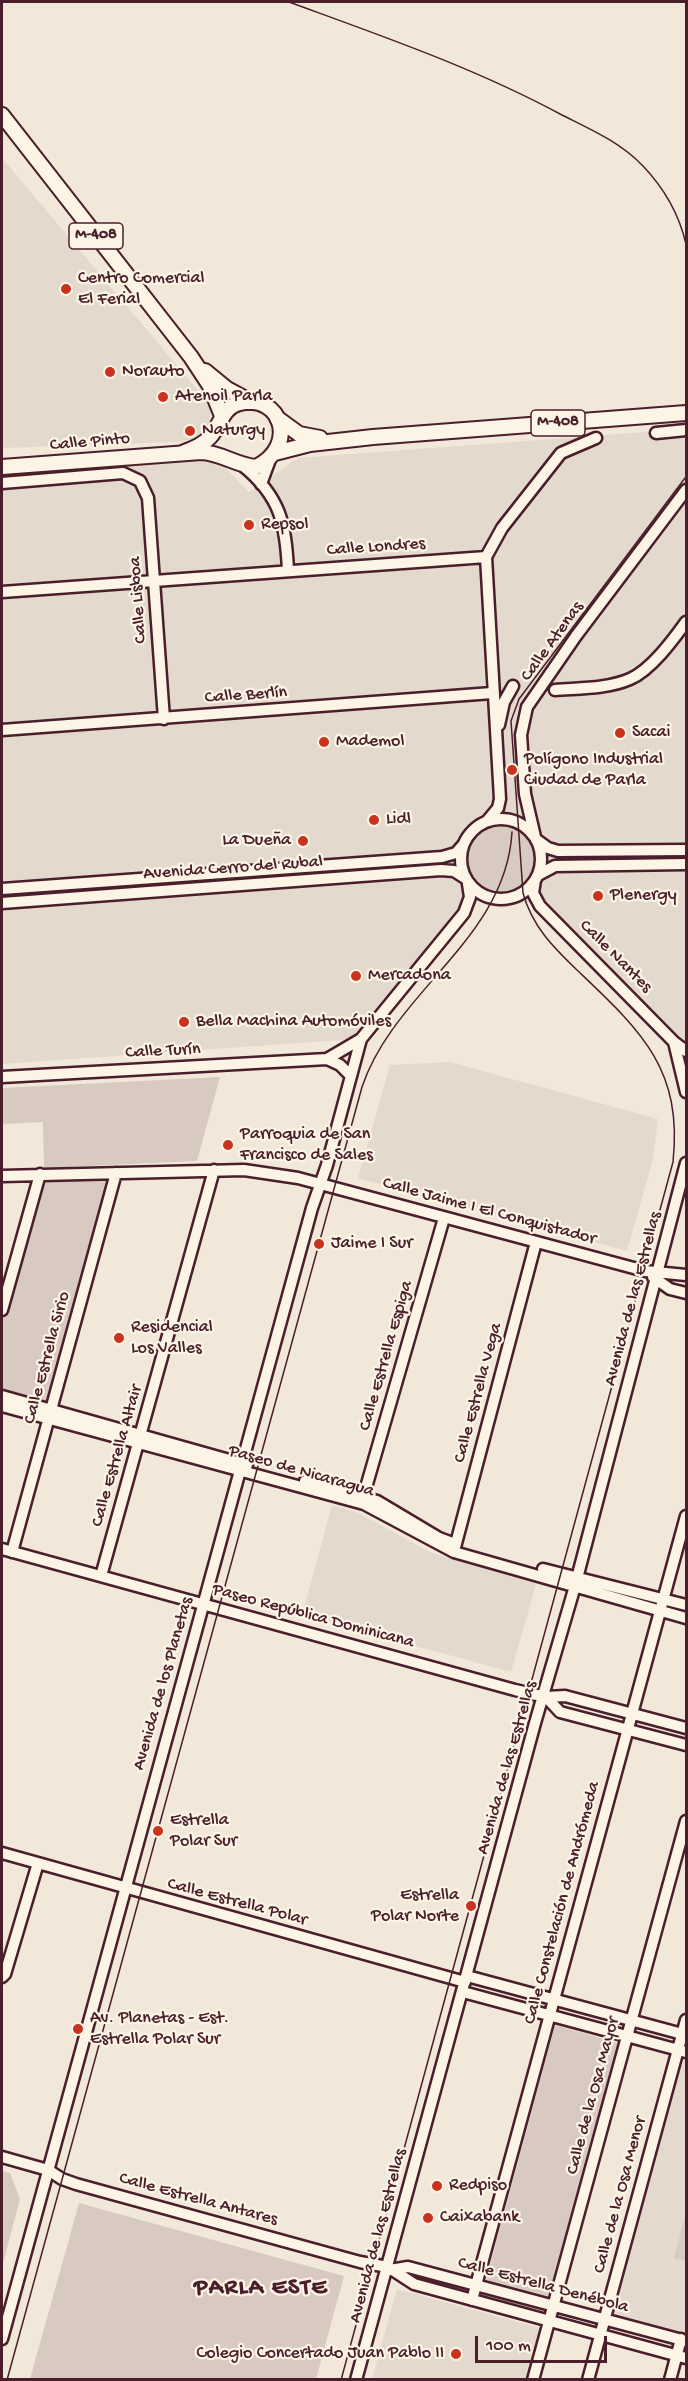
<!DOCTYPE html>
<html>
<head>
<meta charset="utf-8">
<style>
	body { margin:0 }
	#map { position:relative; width:688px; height:2381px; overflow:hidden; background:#f1e8da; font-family:"Gochi Hand",sans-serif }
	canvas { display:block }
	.frame { position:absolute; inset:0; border:3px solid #4a1f2b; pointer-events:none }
	.scale { position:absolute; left:475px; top:2336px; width:132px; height:27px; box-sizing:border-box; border:3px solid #4a1f2b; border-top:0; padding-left:8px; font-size:18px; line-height:21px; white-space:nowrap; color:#4a1f2b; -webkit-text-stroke:4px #fcf5e5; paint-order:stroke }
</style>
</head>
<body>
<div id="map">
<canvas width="688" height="2381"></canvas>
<div class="frame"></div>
<div class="scale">100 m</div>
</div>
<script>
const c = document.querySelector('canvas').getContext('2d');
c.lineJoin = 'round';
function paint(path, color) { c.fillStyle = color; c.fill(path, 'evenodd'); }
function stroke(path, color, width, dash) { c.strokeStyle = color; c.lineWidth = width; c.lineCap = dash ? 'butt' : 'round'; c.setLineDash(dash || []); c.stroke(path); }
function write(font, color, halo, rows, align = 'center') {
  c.font = font + ' "Gochi Hand",sans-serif'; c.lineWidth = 4.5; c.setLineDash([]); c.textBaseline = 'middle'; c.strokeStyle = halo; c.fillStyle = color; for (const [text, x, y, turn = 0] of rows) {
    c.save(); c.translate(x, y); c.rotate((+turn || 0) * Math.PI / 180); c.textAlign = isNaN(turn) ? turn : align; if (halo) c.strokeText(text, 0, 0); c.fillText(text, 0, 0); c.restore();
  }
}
paint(new Path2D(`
	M2,158L212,407L208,425L198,438L177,442L2,448Z
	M686,429V1065L667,1037L532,901L502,908L477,900L369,1038L2,1064V475L215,457L249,492L298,458Z
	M450,1062L658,1119L653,1159L627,1251L358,1178L390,1065Z
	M332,1505L358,1513L432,1553L536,1584L511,1672L302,1615Z
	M680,2059L686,2061V2335L610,2314Z
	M397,2289L540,2328L526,2379H372Z`), '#e4d9cd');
paint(new Path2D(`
	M468 859a33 33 0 1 1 66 0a33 33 0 1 1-66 0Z
	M220,1077L197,1161L44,1168L43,1122L2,1124V1088Z
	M115,1173L50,1411L2,1397V1323L41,1175Z
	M555,2025L618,2043L548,2296L486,2280Z
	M2,2171L10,2173L20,2199L2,2267Z
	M79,2203L344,2276L316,2379H30Z
	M686,2214V2261L674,2258Z`), '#d8cac0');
const minor = new Path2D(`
	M656,433L686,430
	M243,466C281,497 286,525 288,571
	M2,483L123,473L140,481L148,498L164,719
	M261,484L271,457
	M486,557L502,528L561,453L596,438
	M2,592L486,557L500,799L498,808L488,820
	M555,690C579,688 607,689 630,679C651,670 673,640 686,622
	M499,725L504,702L513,686
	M2,730L492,693
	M461 859a40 40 0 1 1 80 0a40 40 0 1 1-80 0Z
	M535,837L525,794L521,735L527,707L576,636L686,490
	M537,840L548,848L558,851L686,850
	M538,875L555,866L686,864
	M535,880L533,893L540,906L674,1042L686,1051
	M2,889L442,857L456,853L463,845
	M2,903L441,870L454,871L465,878
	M674,1042L686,1092
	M327,1059L361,1039L464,913L470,897L468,884
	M2,1077L327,1059L340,1065L351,1076
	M2,1176L244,1170L298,1178L645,1271L686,1275
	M653,1277L670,1289L686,1293
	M2,1310L40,1174
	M2,1396L247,1465
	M2,1406L364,1504L454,1552L686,1618
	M305,1481L377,1501L439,1538L455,1544
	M364,1503L367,1484L444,1218
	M2,1549L515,1690L546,1697L565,1696L686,1728
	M454,1551L536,1242
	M12,1552L116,1173
	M543,1569L686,1605
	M101,1576L214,1170
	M546,1697L560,1712L686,1745
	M2,1853L465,1982
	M467,1976L686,2035
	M2,1977L5,1974L38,1863
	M463,1992L686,2052
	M2,2157L48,2170L62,2179L76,2184L360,2262L388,2267
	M388,2267L414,2284L686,2358
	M390,2270L408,2267L686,2341
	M472,2300L686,1516
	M2,2339L312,1208L327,1165L361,1039
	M356,2380L535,1723L575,1586L686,1163
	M533,2380L686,1821
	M588,2380L686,2020
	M670,2380L681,2339`);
const major = new Path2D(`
	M2,115L191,357L210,386L222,416
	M205,371L227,389L251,402
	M277,418L299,434L320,438
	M275,453L310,444L373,437L686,413
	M2,467L201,452C222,453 235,465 256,467C299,446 281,393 240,403C222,407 221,425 210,437C202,446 192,449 182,453`);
stroke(minor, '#4a1f2b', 15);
stroke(major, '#4a1f2b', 18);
stroke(minor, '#fcf5e5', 10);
stroke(major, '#fcf5e5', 14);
stroke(new Path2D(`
	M289,2C382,36 475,68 562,115C590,129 620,142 643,166C664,188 679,214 686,244
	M7,2380L362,1087C394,991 506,939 512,832
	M341,2380L673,1162C683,1068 640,1030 577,970C553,947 532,926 523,893L511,721L519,699L685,478`), '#4a1f2b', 1.5);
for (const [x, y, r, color] of [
	[66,289,6,"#c8321e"],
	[110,372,6,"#c8321e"],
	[163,397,6,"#c8321e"],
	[190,431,6,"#c8321e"],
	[249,525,6,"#c8321e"],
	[620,733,6,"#c8321e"],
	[324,742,6,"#c8321e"],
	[512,770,6,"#c8321e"],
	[374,820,6,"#c8321e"],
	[303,841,6,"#c8321e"],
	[598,896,6,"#c8321e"],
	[356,976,6,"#c8321e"],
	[184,1022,6,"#c8321e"],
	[228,1145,6,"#c8321e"],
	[319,1244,6,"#c8321e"],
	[119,1338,6,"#c8321e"],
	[158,1831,6,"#c8321e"],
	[471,1906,6,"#c8321e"],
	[78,2029,6,"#c8321e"],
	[437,2186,6,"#c8321e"],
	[428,2218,6,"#c8321e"],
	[456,2354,6,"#c8321e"]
]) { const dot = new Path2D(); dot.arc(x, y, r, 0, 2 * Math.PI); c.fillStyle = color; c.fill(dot); stroke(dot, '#fcf5e5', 2); }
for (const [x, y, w] of [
	[96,236,54],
	[558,423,54]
]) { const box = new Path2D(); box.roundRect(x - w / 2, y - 13, w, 26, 4.5); c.fillStyle = '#fcf5e5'; c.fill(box); stroke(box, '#4a1f2b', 1.5); }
write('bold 16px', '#4a1f2b', null, [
	["M-408",96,236],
	["M-408",558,423]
]);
write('18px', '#4a1f2b', '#fcf5e5', [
	["Centro Comercial",78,279],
	["El Ferial",78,300],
	["Norauto",122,372],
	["Atenoil Parla",175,397],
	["Naturgy",202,431],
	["Repsol",261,525],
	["Sacai",632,733],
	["Mademol",336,742],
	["Polígono Industrial",524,760],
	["Ciudad de Parla",524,781],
	["Lidl",386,820],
	["La Dueña",291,841,"right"],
	["Plenergy",610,896],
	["Mercadona",368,976],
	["Bella Machina Automóviles",196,1022],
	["Parroquia de San",240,1135],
	["Francisco de Sales",240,1156],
	["Jaime I Sur",331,1244],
	["Residencial",131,1328],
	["Los Valles",131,1349],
	["Estrella",170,1821],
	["Polar Sur",170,1842],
	["Estrella",459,1896,"right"],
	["Polar Norte",459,1917,"right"],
	["Av. Planetas - Est.",90,2019],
	["Estrella Polar Sur",90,2040],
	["Redpiso",449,2186],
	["Caixabank",440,2218],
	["Colegio Concertado Juan Pablo II",444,2354,"right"]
], 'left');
write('18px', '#4a1f2b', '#fcf5e5', [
	["Calle Pinto",90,443,-5],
	["Calle Londres",376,548,-4],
	["Calle Lisboa",139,600,-94],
	["Calle Atenas",553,642,-54],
	["Calle Berlín",246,696,-4],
	["Avenida Cerro del Rubal",233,869,-4],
	["Calle Nantes",615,957,45],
	["Calle Turín",163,1052,-3],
	["Calle Jaime I El Conquistador",489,1212,15],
	["Avenida de las Estrellas",634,1299,-75],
	["Calle Estrella Espiga",387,1356,-74],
	["Calle Estrella Sirio",48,1358,-75],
	["Calle Estrella Vega",479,1393,-75],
	["Calle Estrella Altair",118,1456,-74],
	["Paseo de Nicaragua",301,1472,16],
	["Paseo República Dominicana",313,1617,15],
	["Avenida de los Planetas",164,1684,-74],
	["Avenida de las Estrellas",508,1768,-74],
	["Calle Estrella Polar",237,1903,15],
	["Calle Constelación de Andrómeda",563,1903,-75],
	["Calle de la Osa Mayor",594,2096,-75],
	["Calle de la Osa Menor",621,2195,-75],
	["Calle Estrella Antares",198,2200,15],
	["Avenida de las Estrellas",379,2236,-75],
	["Calle Estrella Denébola",543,2286,15]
]);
c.letterSpacing = '1.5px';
write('bold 24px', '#4a1f2b', '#fcf5e5', [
	["PARLA ESTE",261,2289]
]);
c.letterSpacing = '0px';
</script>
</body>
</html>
